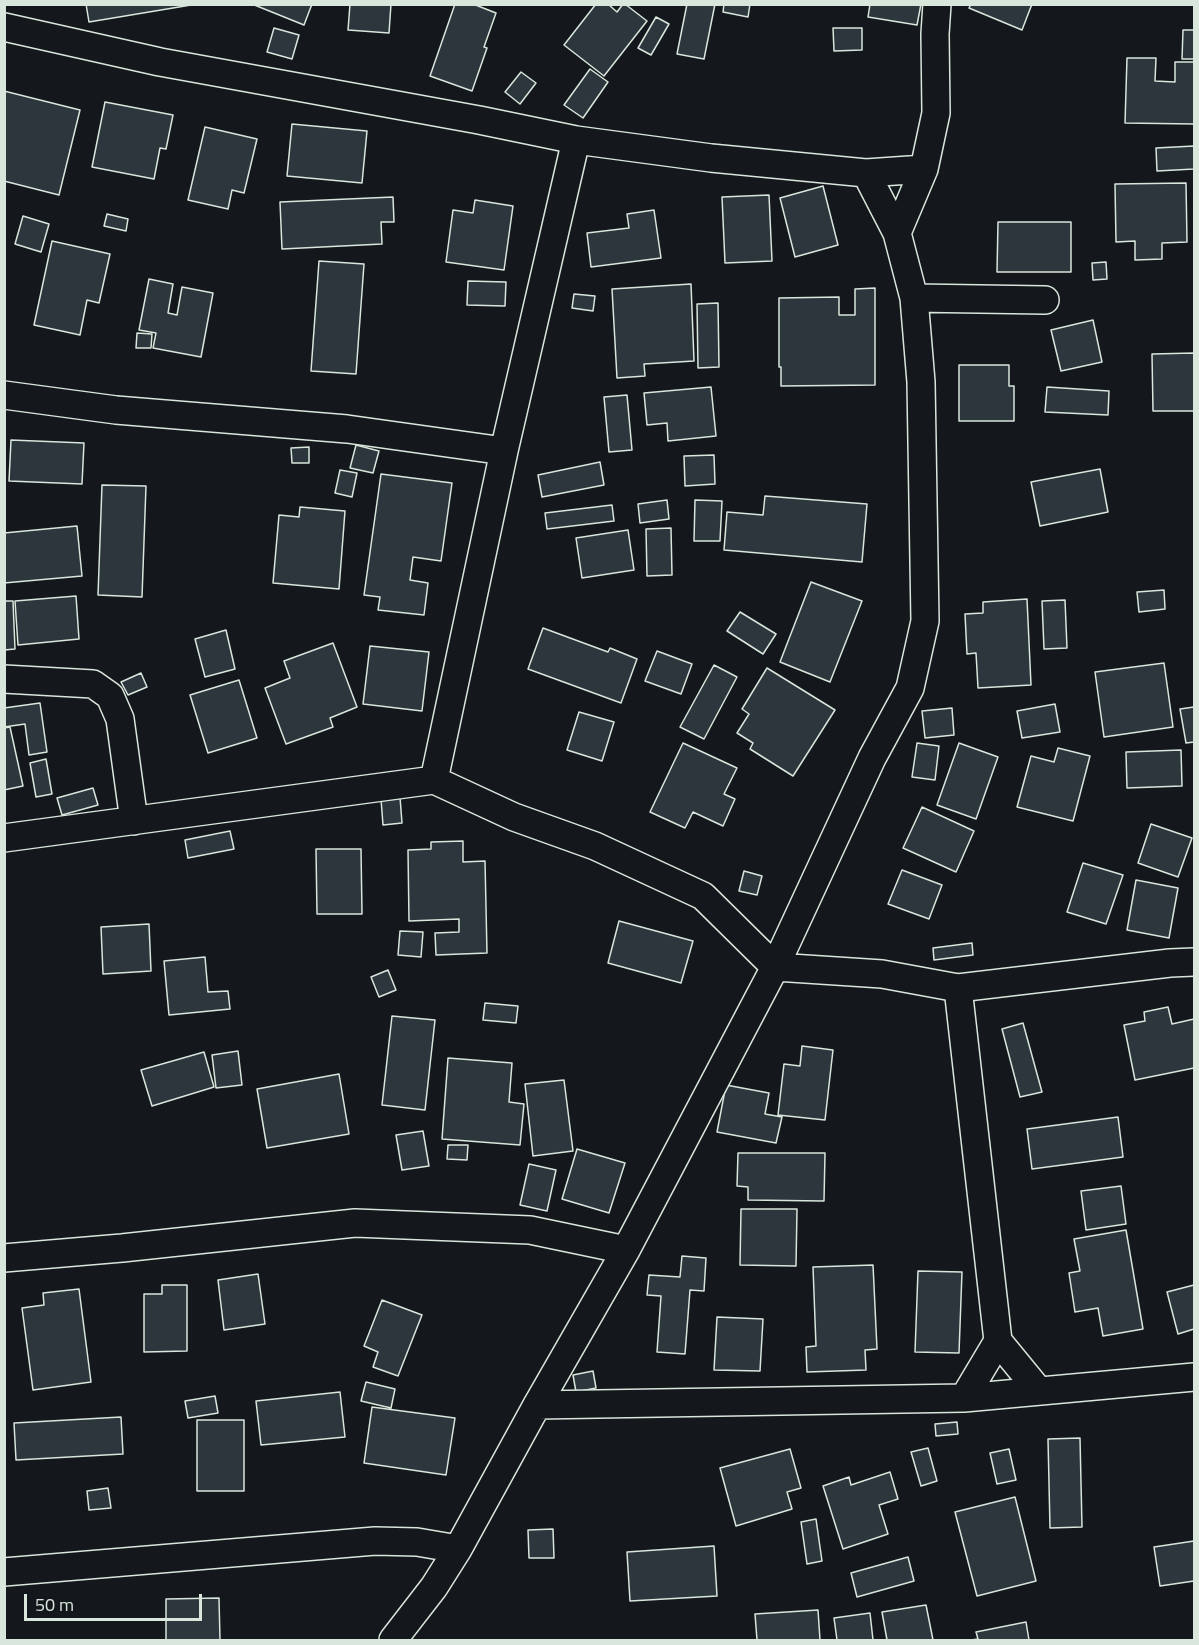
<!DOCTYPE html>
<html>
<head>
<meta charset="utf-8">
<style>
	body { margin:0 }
	#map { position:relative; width:1199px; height:1645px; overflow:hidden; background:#14181c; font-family:"Titillium Web",sans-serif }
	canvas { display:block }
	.frame { position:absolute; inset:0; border:6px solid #d8e6dc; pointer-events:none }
	.scale { position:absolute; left:24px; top:1594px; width:178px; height:27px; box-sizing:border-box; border:3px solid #d8e6dc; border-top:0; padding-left:8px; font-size:18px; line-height:21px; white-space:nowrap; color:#d8e6dc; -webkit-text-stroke:4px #14181c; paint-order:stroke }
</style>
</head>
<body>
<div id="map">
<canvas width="1199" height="1645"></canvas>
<div class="frame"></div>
<div class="scale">50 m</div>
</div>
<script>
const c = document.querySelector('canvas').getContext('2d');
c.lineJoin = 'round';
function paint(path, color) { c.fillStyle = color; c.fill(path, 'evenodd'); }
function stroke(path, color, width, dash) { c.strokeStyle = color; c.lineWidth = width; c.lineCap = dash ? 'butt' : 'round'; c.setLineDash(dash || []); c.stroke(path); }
const building = new Path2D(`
	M86,4H197L89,22Z
	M252,4H312L304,25Z
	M350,4H391L389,33L348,30Z
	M455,4H473L496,13L484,47L487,48L472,91L430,76Z
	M596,4H608L617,12L623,4H625L647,21L604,76L564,45Z
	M687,4H715L704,59L677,54Z
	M724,4H750L748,17L723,12Z
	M870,4H921L917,25L868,17Z
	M971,4H1032L1022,30L969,8Z
	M656,17L669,24L651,55L638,48Z
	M274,28L299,35L292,59L267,52Z
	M833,28H862V50L834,51Z
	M1183,30H1194V59H1182Z
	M1127,58H1156L1155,81L1175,82V62H1194V124L1125,123Z
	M590,69L608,82L583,118L564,105Z
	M521,72L536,83L520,104L505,92Z
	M4,91L80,110L59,195L4,181Z
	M105,102L173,115L166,149L160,148L154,179L92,167Z
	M292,124L367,131L362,183L287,176Z
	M205,127L257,139L244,193L232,190L228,209L188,200Z
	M1194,146V169L1157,171L1156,148Z
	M1186,183L1187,242L1162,243V259L1135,260V241L1116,242L1115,184Z
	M823,186L838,245L795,257L780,198Z
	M769,195L772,261L725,263L722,197Z
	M393,197L394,222H381L382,244L282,249L280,202Z
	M475,200L513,206L504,270L446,262L453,210L473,213Z
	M654,210L661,258L591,267L587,233L629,228L627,214Z
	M107,214L128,219L126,231L104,226Z
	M23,216L49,224L41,252L15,244Z
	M998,222H1071V272H997Z
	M52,241L110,254L99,303L87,300L80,335L34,325Z
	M319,261L364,264L356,374L311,371Z
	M1106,262L1107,279L1093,280L1092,263Z
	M149,279L173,284L168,313L177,315L182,287L213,293L201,357L153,348L156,333L139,330Z
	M468,281L506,282L505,306L467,305Z
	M691,284L694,361L644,364L645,376L617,378L612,289Z
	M875,288V385L781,386V367H779V298L839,297V315H855V289Z
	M574,294L595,296L593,311L572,308Z
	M718,303L719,367L698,368L697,304Z
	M1093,320L1102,362L1061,371L1051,330Z
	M137,333L152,334L151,348H136Z
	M1194,353V411H1153L1152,354Z
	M959,365H1009V386H1014V421H959Z
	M711,387L716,436L668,441L667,423L647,425L644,393Z
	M1047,387L1109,391L1108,415L1045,412Z
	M627,395L632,450L609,452L604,397Z
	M11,440L84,443L82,484L9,481Z
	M356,445L379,451L373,473L350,468Z
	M309,447V463H292L291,448Z
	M714,455L715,484L685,486L684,456Z
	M600,462L604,485L542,497L538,475Z
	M1100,469L1108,512L1040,526L1031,482Z
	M340,470L357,473L352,497L335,493Z
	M381,474L452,483L441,561L413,557L410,580L428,583L424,615L378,610L380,597L364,595Z
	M102,485L146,486L142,597L98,595Z
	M765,496L867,504L862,562L724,550L727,512L763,515Z
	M667,500L669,519L640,523L638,504Z
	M695,500L722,501L720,541H694Z
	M612,505L614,521L547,529L545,513Z
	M300,507L345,511L339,589L273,583L279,515L299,517Z
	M77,526L82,576L4,583V533Z
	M671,528L672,575L647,576L646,529Z
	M628,530L634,570L582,578L576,538Z
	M811,582L862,601L830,682L780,662Z
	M1164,590L1165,609L1139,612L1137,592Z
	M76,596L79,639L18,645L15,601Z
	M1027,599L1031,685L978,688L976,653L967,654L965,614L983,613V602Z
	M1065,600L1067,648L1044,649L1042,601Z
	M4,601H13L15,649L4,650Z
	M740,612L776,634L763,654L727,631Z
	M543,628L608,652L610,648L637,659L621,703L528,669Z
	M226,630L235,669L205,677L195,639Z
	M333,643L357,707L330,718L333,727L286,744L265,688L290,678L284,661Z
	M370,646L429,652L422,711L363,704Z
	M657,651L692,664L681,694L645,681Z
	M1164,663L1173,727L1104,737L1095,672Z
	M714,665L737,677L704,739L680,727Z
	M767,668L835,710L793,776L750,749L753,743L737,733L749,714L742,709Z
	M141,673L147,687L128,695L121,682Z
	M239,680L257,738L208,753L190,695Z
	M40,703L47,752L29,755L25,724L4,727V708Z
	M1055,704L1060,732L1022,738L1017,711Z
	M1194,707V742L1186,743L1180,709Z
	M952,708L954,735L925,738L922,711Z
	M579,712L614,722L602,761L567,750Z
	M10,727L23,786L4,790V728Z
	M683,743L737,768L724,794L735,799L723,826L693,812L685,828L650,812Z
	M917,743L939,746L935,780L912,777Z
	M959,743L998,757L976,819L937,805Z
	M1058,748L1090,756L1073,821L1017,807L1031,756L1054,762Z
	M1181,750L1182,786L1127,788L1126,752Z
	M46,759L52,794L36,797L30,763Z
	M93,788L98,805L62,815L57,798Z
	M400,797L402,823L383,825L381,799Z
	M922,807L974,831L956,872L903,848Z
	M1151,824L1192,838L1178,877L1138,863Z
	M230,831L234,849L188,858L185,840Z
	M463,841V862L485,861L487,953L436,955L435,933L459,932V919L409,921L408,850L431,849V842Z
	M316,849H361L362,914H317Z
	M1083,863L1123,875L1106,924L1067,912Z
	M902,870L942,885L929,919L888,904Z
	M744,871L762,876L757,895L739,891Z
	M1136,880L1178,888L1169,938L1127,930Z
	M619,921L693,941L681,983L608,963Z
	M149,924L151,971L103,974L101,927Z
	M400,931L423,932L421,957L398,955Z
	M972,943L973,955L934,960L933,948Z
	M205,957L208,992L228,991L230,1009L169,1015L164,961Z
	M388,970L396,990L379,997L371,977Z
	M485,1003L518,1006L516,1023L483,1020Z
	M1168,1007L1172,1024L1194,1019V1068L1135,1080L1124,1025L1145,1021L1144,1012Z
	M392,1016L435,1020L425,1110L382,1105Z
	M1023,1023L1042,1092L1020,1097L1002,1029Z
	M802,1046L833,1050L825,1120L778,1115L784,1064L800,1066Z
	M238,1051L242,1085L216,1088L212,1055Z
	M204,1052L214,1087L152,1106L141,1070Z
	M448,1058L512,1063L509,1102L524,1104L520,1145L442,1139Z
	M339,1074L349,1134L267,1148L257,1089Z
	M564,1080L573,1151L533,1156L525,1084Z
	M726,1085L769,1093L765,1114L782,1117L776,1143L717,1132Z
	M1118,1117L1123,1157L1032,1169L1027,1129Z
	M423,1131L429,1166L402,1170L396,1135Z
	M448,1145H468L467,1160L447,1159Z
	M577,1149L625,1163L609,1213L562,1199Z
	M738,1153H825L824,1201L748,1200V1187L737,1186Z
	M529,1164L556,1170L547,1211L520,1205Z
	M1121,1186L1126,1224L1086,1230L1081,1191Z
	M741,1209H797L796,1266L740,1265Z
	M1126,1230L1143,1329L1103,1336L1098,1308L1075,1312L1069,1273L1080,1271L1074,1239Z
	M682,1256L706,1258L704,1291L690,1290L685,1354L657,1352L661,1296L647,1295L649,1275L680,1277Z
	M873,1265L877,1349L865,1350L866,1370L807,1372L806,1347L816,1346L813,1267Z
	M918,1271L962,1272L959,1353L915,1352Z
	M258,1274L265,1324L224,1330L218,1280Z
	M162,1285H187V1351L144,1352V1294H162Z
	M1194,1285V1329L1178,1334L1167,1292Z
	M79,1289L91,1382L33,1390L22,1308L44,1305L43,1293Z
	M382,1300L422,1315L398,1376L373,1367L378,1352L364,1346Z
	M717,1317L763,1319L760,1371L714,1370Z
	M593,1371L596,1388L576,1392L573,1375Z
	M366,1382L395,1389L391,1408L361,1401Z
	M340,1392L345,1437L261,1445L256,1401Z
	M215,1396L218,1413L188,1418L185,1401Z
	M372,1407L455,1418L446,1475L364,1463Z
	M121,1417L123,1454L16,1460L14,1423Z
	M197,1420H244V1491H197Z
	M957,1422L958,1434L936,1436L935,1424Z
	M1080,1438L1082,1527L1050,1528L1048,1439Z
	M928,1448L937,1481L921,1486L911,1452Z
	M790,1449L801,1488L787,1492L792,1509L736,1526L720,1468Z
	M1009,1449L1016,1480L997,1484L990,1453Z
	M890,1472L898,1499L879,1505L888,1534L843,1549L823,1486L849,1477L851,1485Z
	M108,1488L111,1508L89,1510L87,1491Z
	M1015,1497L1036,1581L977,1596L955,1512Z
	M816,1519L822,1561L807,1564L801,1522Z
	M553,1529L554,1558H529L528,1530Z
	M1194,1541V1581L1160,1586L1154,1547Z
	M714,1546L717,1596L630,1601L627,1552Z
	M908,1557L914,1581L857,1597L851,1573Z
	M219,1598L220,1640H166V1599Z
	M926,1605L933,1640H887L882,1612Z
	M818,1610L820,1640H757L755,1614Z
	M870,1613L873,1640H837L834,1618Z
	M1026,1622L1029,1640H971L978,1639L976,1632Z`);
paint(building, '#2c363c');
stroke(building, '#d8e6dc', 1.5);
const minor = new Path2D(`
	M4,27L160,62L479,120L576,140L711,158L866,173L924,169
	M866,173L897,233
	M914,298L1045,300
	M4,395L116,410L347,429L504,451
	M4,679L93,684L110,696L120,719L134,821
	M434,780L504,451L576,140
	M4,838L434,780L514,817L595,846L703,896L775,967L882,974L958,988L1170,963L1194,962
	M958,988L998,1341L1039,1391
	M4,1258L122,1248L355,1223L530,1230L626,1250
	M964,1398L998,1341
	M537,1405L964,1398L1194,1377
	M4,1572L375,1541L417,1542L458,1549
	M393,1640L434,1587L458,1549L537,1405L626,1250L775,967L872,758L910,688L925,621L921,382L914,298L897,233L924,169L936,113L935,34L937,4`);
stroke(minor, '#d8e6dc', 30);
stroke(minor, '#14181c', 27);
</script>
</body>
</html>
